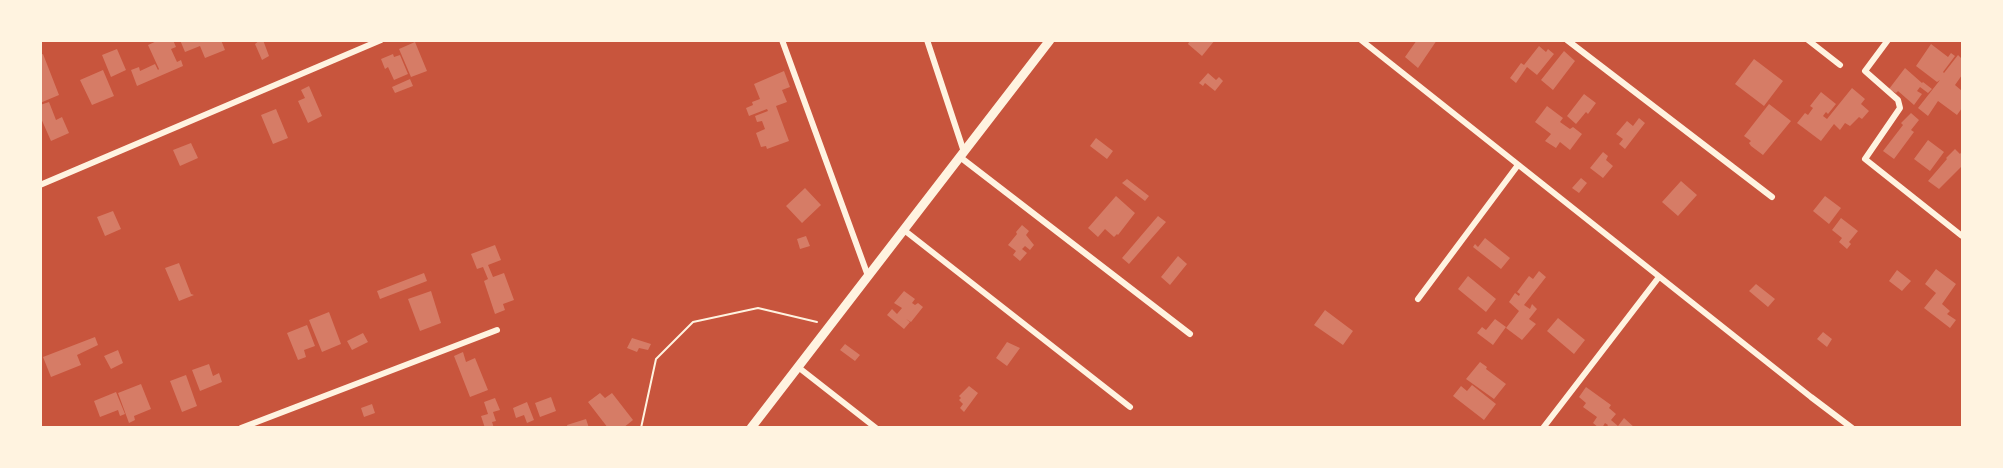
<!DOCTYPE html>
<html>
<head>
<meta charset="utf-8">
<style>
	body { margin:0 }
	#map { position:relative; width:2003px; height:468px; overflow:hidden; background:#c8553d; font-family:Arial,sans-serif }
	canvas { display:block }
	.frame { position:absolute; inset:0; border:42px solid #fff3e0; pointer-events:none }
</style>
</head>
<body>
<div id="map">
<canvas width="2003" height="468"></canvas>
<div class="frame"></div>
</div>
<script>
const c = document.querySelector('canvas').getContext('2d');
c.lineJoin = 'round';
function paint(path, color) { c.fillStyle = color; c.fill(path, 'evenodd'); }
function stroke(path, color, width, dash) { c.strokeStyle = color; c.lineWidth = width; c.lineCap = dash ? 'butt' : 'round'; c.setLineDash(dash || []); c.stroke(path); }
paint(new Path2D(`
	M159,40H173L176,47L171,49L177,62L181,60L183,66L137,86L131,70L139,67L140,71L155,64L158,70L159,69L148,45Z
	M180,40H221L225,50L205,58L200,46L185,52Z
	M260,40H263L269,56L262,60L255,44Z
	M1190,40H1215L1202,56L1188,44Z
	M1417,40H1437L1418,68L1405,57Z
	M415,42L427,71L411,77L399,49Z
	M1931,44L1948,57L1951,53L1955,56L1943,72L1944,73L1958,55L1962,59V75L1955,85L1962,91V108L1957,115L1938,101L1928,116L1918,108L1940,80L1937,82L1916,66Z
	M1539,46L1546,52L1548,49L1554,54L1537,75L1527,67L1516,83L1510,78L1521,63L1524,65Z
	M117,49L126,70L111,77L102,55Z
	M1564,51L1575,61L1553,90L1541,80Z
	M43,54L59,95L40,103V55Z
	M393,54L394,57L400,55L408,74L394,80L388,67L385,69L381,59Z
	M1754,59L1783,81L1764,106L1735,84Z
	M1905,68L1922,83L1923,82L1932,89L1928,93L1920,87L1917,91L1922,94L1914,105L1898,91L1896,93L1889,89Z
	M103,70L114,96L92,105L80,80Z
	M784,71L790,87L782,90L787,102L776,106L789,141L767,149L766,146L761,147L756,133L765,129L762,121L757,122L755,116L768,111L767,109L749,116L746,108L753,105L752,102L760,99L754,84Z
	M1208,73L1216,80L1219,77L1223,81L1215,91L1205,83L1203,86L1199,83Z
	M410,79L413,86L395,93L392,87Z
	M309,86L322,116L308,123L298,101L305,98L301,90Z
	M1852,88L1865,99L1861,104L1869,111L1862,119L1859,117L1850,126L1845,123L1840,130L1834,124L1821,141L1797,123L1805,113L1808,115L1813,108L1810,106L1821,92L1836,104L1828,114L1826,112L1823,116L1827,119Z
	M1584,94L1596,103L1588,114L1586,112L1576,124L1567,116Z
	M49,102L56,120L62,117L69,133L51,141L40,116V105Z
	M1769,104L1791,121L1763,155L1751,146L1749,143L1751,141L1744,136Z
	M1547,106L1563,118L1560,122L1570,129L1573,127L1582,134L1570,150L1560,142L1556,148L1545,141L1551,134L1535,122Z
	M276,109L288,138L273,144L261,115Z
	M1911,113L1919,120L1911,130L1914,132L1894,159L1883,151L1903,125L1901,123Z
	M1639,118L1645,123L1625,149L1619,144L1623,139L1616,134L1627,121L1633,126Z
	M1096,138L1113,151L1107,159L1090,146Z
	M1928,140L1944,152L1930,171L1914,159Z
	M191,143L198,158L180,166L173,150Z
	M1955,149L1960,154L1962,151V166L1939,189L1928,181L1947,159L1946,158Z
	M1603,152L1608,156L1606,160L1613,166L1603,178L1590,168Z
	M1581,178L1587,183L1579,193L1572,188Z
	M1127,179L1149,196L1145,201L1122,183Z
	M1681,181L1697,195L1678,216L1662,202Z
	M805,188L821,205L802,223L786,206Z
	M1116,196L1135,213L1118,235L1117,234L1114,237L1105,229L1098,237L1088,228Z
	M1825,196L1841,208L1829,224L1813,211Z
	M113,211L121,229L105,236L97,217Z
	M1158,216L1166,222L1129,264L1122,258Z
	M1841,218L1858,231L1849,242L1851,244L1847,249L1839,242L1842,238L1832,230Z
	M1022,225L1029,231L1026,235L1034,245L1030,250L1025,246L1022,249L1027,253L1020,261L1013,255L1016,251L1008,245L1017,234L1016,232Z
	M806,236L810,246L800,249L797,239Z
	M1485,238L1510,258L1501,269L1473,247L1475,244L1478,247Z
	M495,245L501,260L488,265L493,277L504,273L514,300L503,304L505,310L495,314L484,281L488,279L483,267L477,269L471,254Z
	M1178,256L1187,264L1170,285L1161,277Z
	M179,263L191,294L194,295L179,301L165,268Z
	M1936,269L1956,284L1942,304L1950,311L1947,314L1956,320L1950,328L1924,308L1936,293L1925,284Z
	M1897,270L1911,281L1902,291L1889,281Z
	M1539,271L1546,277L1524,305L1530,309L1532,304L1537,309L1529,319L1536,324L1522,340L1506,328L1519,311L1509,302L1515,293L1519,296L1520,294L1517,292L1529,276L1533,279Z
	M424,273L427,281L380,299L377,291Z
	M1468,276L1496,299L1486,312L1458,289Z
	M1756,284L1775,299L1768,307L1749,291Z
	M431,291L441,323L420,331L408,299Z
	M904,291L915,299L912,303L915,305L918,303L923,307L911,322L906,319L910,322L904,329L887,315L892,309L897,314L902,308L894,303Z
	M1325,310L1353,331L1343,345L1314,325Z
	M329,312L341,344L322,352L309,320Z
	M1558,318L1585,340L1574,354L1547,331Z
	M1495,319L1506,327L1493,345L1477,333L1482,327L1486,330Z
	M307,325L315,346L304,350L306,357L298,360L287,333Z
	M1823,332L1832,339L1827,347L1817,339Z
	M363,333L368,342L352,350L347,341Z
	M95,337L98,345L77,355L81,365L51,377L43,357Z
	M632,338L651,344L648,350L639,348L637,352L627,348Z
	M1007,342L1020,348L1007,366L996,358Z
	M845,344L860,355L855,361L840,350Z
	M118,350L123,363L111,369L104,356Z
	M463,352L466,362L475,358L488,390L470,397L454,356Z
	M1480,362L1487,367L1486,369L1506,384L1494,399L1466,379Z
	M209,364L213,376L219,373L222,382L200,391L192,370Z
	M186,375L197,406L182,412L170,381Z
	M141,384L151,409L134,416L135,420L129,423L118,393Z
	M1472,385L1496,404L1484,420L1453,396L1461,386L1467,391Z
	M969,386L978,393L964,412L960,408L963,404L959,400L961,398L959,396Z
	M1586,387L1611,405L1609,408L1616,414L1611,420L1618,426L1624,418L1635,428H1606L1608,425L1605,423L1602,428H1599L1593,423L1597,417L1583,407L1586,403L1579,397Z
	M116,392L125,414L120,416L118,410L100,417L94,401Z
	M600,393L605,398L612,393L633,420L623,428H608L588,402Z
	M551,397L556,411L540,417L535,403Z
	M495,398L500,410L493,412L496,421L492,422L494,428H485L481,416L488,414L484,402Z
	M527,402L534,420L527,423L524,415L516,418L513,408Z
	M372,404L375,413L364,417L361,408Z
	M586,419L589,428H568L567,425Z`), '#d67c66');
stroke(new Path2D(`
	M641,428L656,359L693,322L758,308L817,322`), '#fff3e0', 2);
stroke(new Path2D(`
	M782,40L868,276
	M927,40L964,152
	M1361,40L1811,397L1852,428
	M1567,40L1772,197
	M1808,40L1840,65
	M1888,40L1865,71L1898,100L1900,108L1865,159L1962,236
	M960,157L1190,334
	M40,185L381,40
	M904,230L1130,407
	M1418,299L1518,165
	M798,367L876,428
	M241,428L497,330
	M1543,428L1659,277`), '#fff3e0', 6);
stroke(new Path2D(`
	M751,428L1050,40`), '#fff3e0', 9);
</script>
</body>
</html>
